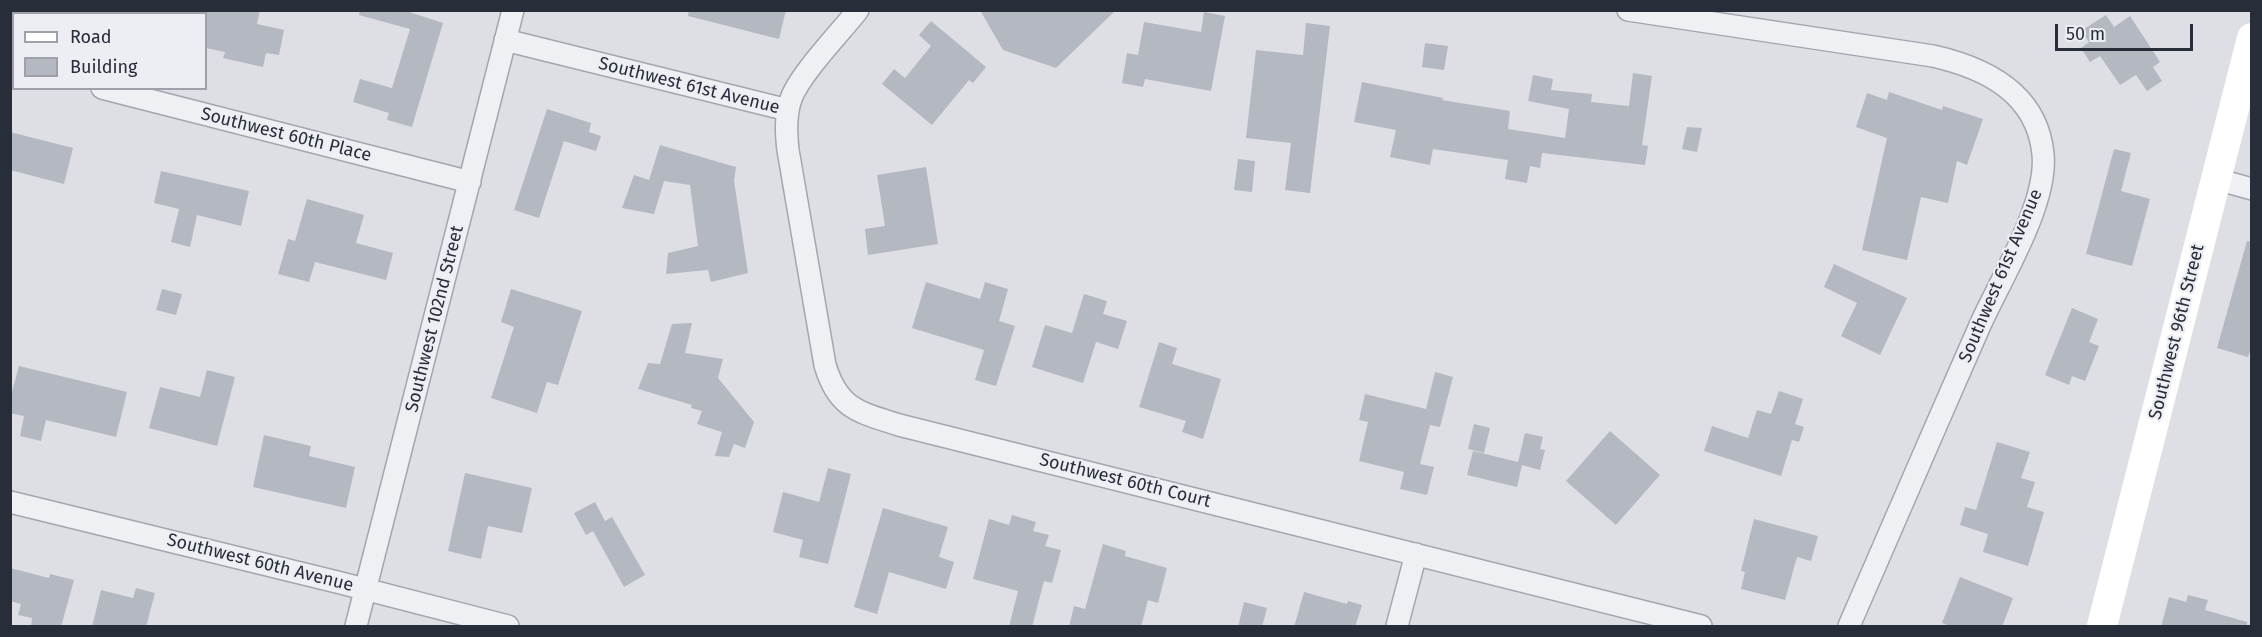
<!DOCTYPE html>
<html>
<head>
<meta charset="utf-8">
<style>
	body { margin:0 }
	#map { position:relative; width:2262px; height:637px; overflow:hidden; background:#dddfe5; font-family:"Fira Sans",sans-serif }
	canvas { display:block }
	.frame { position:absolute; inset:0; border:12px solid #282d3a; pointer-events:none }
	.legend { position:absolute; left:12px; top:12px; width:195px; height:78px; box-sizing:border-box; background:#eceef3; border:2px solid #9ea1a9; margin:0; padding:8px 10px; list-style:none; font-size:18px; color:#282d3a }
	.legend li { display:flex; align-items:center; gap:12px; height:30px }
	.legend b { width:30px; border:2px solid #9ea1a9 }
	.scale { position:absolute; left:2055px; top:24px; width:138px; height:27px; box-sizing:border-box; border:3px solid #282d3a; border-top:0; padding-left:8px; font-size:18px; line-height:21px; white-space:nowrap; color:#282d3a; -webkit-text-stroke:4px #eceef3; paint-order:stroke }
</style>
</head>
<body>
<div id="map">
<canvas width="2262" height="637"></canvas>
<div class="frame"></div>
<ul class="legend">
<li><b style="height:8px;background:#fff"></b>Road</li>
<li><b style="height:16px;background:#b4b8c1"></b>Building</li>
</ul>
<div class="scale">50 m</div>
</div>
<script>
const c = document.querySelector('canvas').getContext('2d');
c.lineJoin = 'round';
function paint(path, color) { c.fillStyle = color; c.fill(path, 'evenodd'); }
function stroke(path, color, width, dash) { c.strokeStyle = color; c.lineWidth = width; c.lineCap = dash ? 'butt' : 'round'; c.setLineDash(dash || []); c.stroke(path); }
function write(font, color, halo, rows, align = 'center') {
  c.font = font + ' "Fira Sans",sans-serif'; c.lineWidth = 4.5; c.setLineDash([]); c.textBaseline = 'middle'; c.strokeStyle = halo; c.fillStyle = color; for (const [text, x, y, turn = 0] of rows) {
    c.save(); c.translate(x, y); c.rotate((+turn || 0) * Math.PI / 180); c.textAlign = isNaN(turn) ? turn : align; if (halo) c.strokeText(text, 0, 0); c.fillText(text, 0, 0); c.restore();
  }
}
paint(new Path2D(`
	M206,10H260L257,24L284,30L279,55L266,53L263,67L223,58L225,52L206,48Z
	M360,10H403L443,23L412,127L387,120L389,113L353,102L360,79L392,88L410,29L359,15Z
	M689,10H786L779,39L688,16Z
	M980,10H1116L1056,68L1003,50Z
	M1204,12L1225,16L1211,91L1145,79L1143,87L1122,83L1127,53L1138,55L1144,22L1201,32Z
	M2106,15L2114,27L2130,16L2160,62L2153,67L2162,81L2147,91L2136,75L2120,85L2100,56L2090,62L2081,48L2089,42L2081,31Z
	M931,21L986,67L973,83L969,80L932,125L882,84L894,69L905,78L931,46L919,35Z
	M1306,23L1330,26L1310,193L1285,190L1291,143L1246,138L1256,50L1303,55Z
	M1425,43L1448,46L1444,70L1422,67Z
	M1633,73L1652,76L1642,145L1648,146L1645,165L1542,153L1540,168L1530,166L1527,183L1505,179L1508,160L1433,149L1430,165L1390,157L1396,130L1354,122L1362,82L1443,98L1442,100L1510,111L1508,129L1565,138L1569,109L1528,101L1533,75L1553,79L1551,90L1592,94L1591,102L1629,106Z
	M1889,92L1942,110L1943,106L1983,119L1967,165L1957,161L1948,203L1921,197L1907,260L1862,250L1887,138L1856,127L1867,93L1887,100Z
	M547,109L591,123L589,132L601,136L596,151L564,141L539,218L514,210Z
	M1687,127L1702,128L1697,152L1682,149Z
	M10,132L73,148L64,184L10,170Z
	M660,145L736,167L734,181L748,273L711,282L708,270L666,274L668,253L698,246L690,185L664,181L654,214L622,208L634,175L649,180Z
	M2114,149L2131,153L2121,191L2150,199L2132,266L2086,254Z
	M1238,159L1255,161L1252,192L1234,190Z
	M926,167L938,244L868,255L865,229L885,226L877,175Z
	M161,171L249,191L241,226L197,215L190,247L171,242L179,209L154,203Z
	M307,199L364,215L356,243L393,253L386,280L315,262L309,282L278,274L288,239L295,241Z
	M2247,241L2252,242V346L2248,357L2217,348Z
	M1834,264L1907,298L1880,355L1841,336L1857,303L1824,287Z
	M926,282L980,299L985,282L1008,289L999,321L1015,326L996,386L975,380L984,350L912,328Z
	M162,289L182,294L176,315L156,310Z
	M511,289L582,311L558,385L547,382L537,413L491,398L514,327L501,322Z
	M1084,294L1107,301L1103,314L1127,321L1118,349L1096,342L1083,383L1032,367L1045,325L1072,333Z
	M2072,308L2098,319L2089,342L2099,346L2085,381L2072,376L2069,385L2045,375Z
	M692,323L685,353L723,359L718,378L754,422L745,448L734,444L729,457L715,456L722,432L697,424L702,411L691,408L692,405L638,389L648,363L660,364L672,324Z
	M1159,342L1177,348L1172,364L1221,379L1203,439L1182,432L1186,421L1139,407Z
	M19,366L127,392L116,437L46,420L41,441L20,436L24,416L10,413V399Z
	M207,370L235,377L217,446L149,428L160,387L200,397Z
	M1435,372L1453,377L1440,427L1430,425L1420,464L1434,467L1427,495L1400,489L1404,472L1359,461L1368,422L1359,420L1365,394L1426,409Z
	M1779,391L1803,399L1795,424L1804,427L1799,442L1792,440L1781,476L1704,451L1712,426L1748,438L1757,410L1771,414Z
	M1474,424L1490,428L1484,453L1468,449Z
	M1610,431L1660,475L1616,525L1566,481Z
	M1525,433L1543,437L1540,449L1545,450L1540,470L1522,465L1517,487L1467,475L1473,451L1518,462Z
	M264,435L311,446L309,456L355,467L346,508L253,487Z
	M1997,442L2030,452L2021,478L2035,482L2027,507L2044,512L2028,566L1983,552L1988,534L1960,525L1965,507L1976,510Z
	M828,468L851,474L828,564L799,557L803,540L773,532L783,492L819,502Z
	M465,473L532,488L522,533L488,526L481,559L448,551Z
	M595,502L605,521L612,517L645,575L624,587L593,531L586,535L574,513Z
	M883,508L948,527L939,557L954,562L946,589L889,572L877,614L854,607Z
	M1012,515L1036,522L1033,531L1049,535L1045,546L1061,550L1052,583L1044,581L1032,627H1009L1018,591L973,579L989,519L1009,525Z
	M1754,519L1818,536L1811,561L1797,557L1785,600L1741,589L1745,572L1741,571Z
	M1103,544L1126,551L1125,556L1167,568L1158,603L1148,600L1141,627H1069L1074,606L1085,609Z
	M10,568L49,578L50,574L74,580L61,627H31L32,618L18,615L21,604L10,601Z
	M1960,577L2013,598L2002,627H1952L1942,623Z
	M136,588L155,593L146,627H92L101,590L133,598Z
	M1304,592L1347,604L1348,601L1362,605L1355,627H1294Z
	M2188,595L2208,600L2205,610L2247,622V627H2161L2169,597L2186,602Z
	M1244,602L1267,608L1262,627H1238Z`), '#b4b8c1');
const street = new Path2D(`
	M858,10C841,32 799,75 791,99C785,116 786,133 788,150L825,365C838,409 859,412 899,425L1701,626
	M1628,10L1933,56C1986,68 2037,93 2043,154C2048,203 2002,277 1981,323C1937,424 1892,525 1849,626
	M505,40L788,110
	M10,65L14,66
	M102,88L470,182
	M2216,179L2252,189
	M10,502L341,583L508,626
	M356,626L513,10
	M1397,626L1416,554`);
stroke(street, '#a3a6ae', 24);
stroke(street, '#eff0f4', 21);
stroke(new Path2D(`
	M2102,626L2252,38`), '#fff', 30);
write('18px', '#282d3a', '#eceef3', [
	["Southwest 61st Avenue",689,86,14],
	["Southwest 60th Place",286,135,14],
	["Southwest 61st Avenue",2001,276,-67],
	["Southwest 102nd Street",435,319,-76],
	["Southwest 96th Street",2177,332,-76],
	["Southwest 60th Court",1125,481,14],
	["Southwest 60th Avenue",260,563,14]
]);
</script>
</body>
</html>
